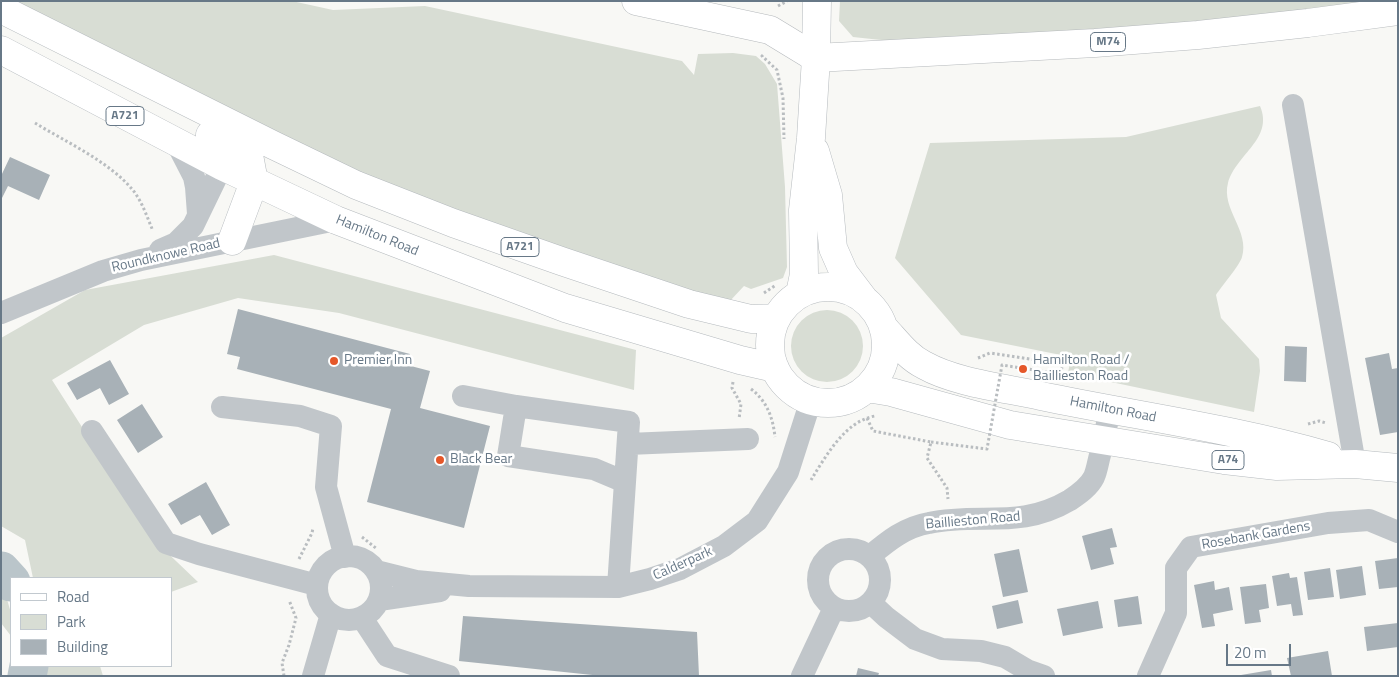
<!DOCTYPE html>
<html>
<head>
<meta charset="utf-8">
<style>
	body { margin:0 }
	#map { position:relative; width:1399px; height:677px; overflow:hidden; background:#f8f8f5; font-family:"Titillium Web",sans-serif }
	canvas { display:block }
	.frame { position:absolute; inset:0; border:2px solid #677887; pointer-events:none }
	.legend { position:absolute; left:10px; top:577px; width:162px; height:90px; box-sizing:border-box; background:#fff; border:1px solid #c2c9cf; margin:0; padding:6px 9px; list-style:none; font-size:15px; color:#677887 }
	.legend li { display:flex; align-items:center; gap:10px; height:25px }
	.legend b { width:25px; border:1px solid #c2c9cf }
	.scale { position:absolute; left:1226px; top:644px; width:65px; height:22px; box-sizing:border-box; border:2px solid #677887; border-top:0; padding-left:6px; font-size:15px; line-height:18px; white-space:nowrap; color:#677887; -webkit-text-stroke:4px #fff; paint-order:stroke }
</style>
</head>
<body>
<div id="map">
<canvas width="1399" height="677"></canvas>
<div class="frame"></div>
<ul class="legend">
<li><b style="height:6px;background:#fff"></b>Road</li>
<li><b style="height:14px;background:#d8ddd4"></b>Park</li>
<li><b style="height:14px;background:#a8b1b7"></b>Building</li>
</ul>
<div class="scale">20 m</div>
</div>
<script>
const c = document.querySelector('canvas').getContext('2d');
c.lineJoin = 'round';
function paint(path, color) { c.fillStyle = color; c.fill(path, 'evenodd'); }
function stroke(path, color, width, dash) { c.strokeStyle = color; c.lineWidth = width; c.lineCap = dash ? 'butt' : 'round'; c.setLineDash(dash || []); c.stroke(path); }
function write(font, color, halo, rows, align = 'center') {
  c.font = font + ' "Titillium Web",sans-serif'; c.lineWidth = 5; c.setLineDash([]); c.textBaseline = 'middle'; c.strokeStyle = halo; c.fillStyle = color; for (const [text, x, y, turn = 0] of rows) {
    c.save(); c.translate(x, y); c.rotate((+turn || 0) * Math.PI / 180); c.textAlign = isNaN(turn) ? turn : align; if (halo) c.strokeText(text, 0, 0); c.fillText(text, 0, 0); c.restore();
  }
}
paint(new Path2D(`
	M6,1H292L333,10L425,6L682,61L694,75L698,54L733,53L756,56L765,64L777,84L785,187L787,267L783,278L751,289L744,286L729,302L708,300L399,193Z
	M840,1H1374L1277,16L1010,40H881L853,37L839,21Z
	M1260,106C1274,139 1236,154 1228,183C1221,209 1250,231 1242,257C1240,265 1221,287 1216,295L1221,318L1259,359L1260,371L1254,412L1068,373L1071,357L961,335L895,258L930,143L1126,137Z
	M274,255L636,350L634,390L339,313L238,298L144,325L52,380L154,540L198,582L171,592V578H33L25,540L1,526V338L85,290Z
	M791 346a36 36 0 1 1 72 0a36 36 0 1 1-72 0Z
	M1,579L11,613V636L1,623Z
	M46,666H100L103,676H43Z`), '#d8ddd4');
stroke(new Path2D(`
	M1,571L11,582
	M27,676L29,666`), '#bac5ca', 39);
paint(new Path2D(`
	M10,157L50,175L39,200L8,186L1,200V176Z
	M238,309L410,354L407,365L430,371L420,408L490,426L464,528L367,502L391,409L237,369L240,357L227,354Z
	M1285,346L1307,347L1306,382L1284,381Z
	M1389,353L1392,369L1398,368V432L1380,435L1365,358Z
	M110,360L129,394L109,405L100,388L77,400L67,383Z
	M142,404L163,437L138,453L117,420Z
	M206,482L230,525L212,535L200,515L181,525L168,504Z
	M1112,528L1117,547L1110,548L1114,564L1091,570L1082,536Z
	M1019,549L1028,592L1003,597L994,554Z
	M1398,558V587L1379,589L1375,561Z
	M1362,566L1366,595L1340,599L1336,570Z
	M1330,568L1334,597L1308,600L1304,572Z
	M1289,573L1290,578L1297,577L1303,615L1293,616L1291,604L1277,606L1272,576Z
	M1214,581L1215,590L1229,587L1233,610L1213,614L1215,626L1202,628L1194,585Z
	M1266,584L1269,608L1259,610L1261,622L1245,624L1240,587Z
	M1138,596L1142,624L1118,627L1114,600Z
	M1018,600L1023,623L997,629L992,606Z
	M1098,601L1103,628L1063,636L1057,609Z
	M463,616L697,632L699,676H602L459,661Z
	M1398,623V647L1367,651L1364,627Z
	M1328,651L1332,676H1291L1287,658Z
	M858,668L879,673L878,676H856Z
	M1271,670L1272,676H1241V675Z`), '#a8b1b7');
const major = new Path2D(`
	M1,9L273,145L356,185L453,223L561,261L689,304L751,319L776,318
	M1,50L222,166L336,220L565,308L740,360L775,368
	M210,135L249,155L254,182L232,241
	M815,151L828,195L833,248L844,273L863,298
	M770 345a58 58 0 1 1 116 0a58 58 0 1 1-116 0Z
	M800,294L804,274L803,210L811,138L816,58L817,1
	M885,329C897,342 908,357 924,365C956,383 1005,388 1041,396C1137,416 1235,429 1328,456
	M867,388L891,392L1010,425L1224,460L1277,466L1355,464L1398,468`);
const highway = new Path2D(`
	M636,1L770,30L816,58L1095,43L1198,35L1308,23L1398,11`);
stroke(major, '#b5babe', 29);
stroke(highway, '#b5b9bc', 29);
stroke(new Path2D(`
	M778,6L787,1
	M763,55L762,56L777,70L783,98L784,139
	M35,123C66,142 108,161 132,189C142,201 147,217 153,231
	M764,293L776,285
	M978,358L990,353
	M733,382L732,388L741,404L739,419
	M751,389C767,401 773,418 775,437
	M867,418L873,431L931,442L927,458L947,488L948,499
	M1308,424L1319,421L1326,423
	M811,480C826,456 845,421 875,416
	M362,537L377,549
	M299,559L312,533L313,528
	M284,676L282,663L289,645L296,618L289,600`), '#b9bdc0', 3, [2.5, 2.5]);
stroke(new Path2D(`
	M1293,105L1355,464
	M176,142L194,177L196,187L198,214
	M160,250L176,243L193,226L222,166L238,160
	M1,313L103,271L141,260L336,220
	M463,396L516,406
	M222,407L300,416L331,426L326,487L345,557
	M92,431L166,543L199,554L317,585
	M628,444L748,439
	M818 580a31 31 0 1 1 62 0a31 31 0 1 1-62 0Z
	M870,556C888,541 905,527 929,523C981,512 1019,530 1070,500C1079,494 1089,487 1094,477C1097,470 1098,462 1100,455C1103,440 1107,425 1110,410
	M317 588a32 32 0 1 1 64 0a32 32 0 1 1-64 0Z
	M376,571L416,581L469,586L618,587L650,579L680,569L724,546L757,521L788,472L811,400
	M618,587L625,482L594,469L508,456L516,406L629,422L625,482
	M379,600L440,591
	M871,603L886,617L915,639L942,649L981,651L1005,657L1027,670L1044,676
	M362,618L387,656L449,676
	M313,676L331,614
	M802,676L834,608
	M1148,676L1176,613V568L1191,547L1328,523L1369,520L1398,532`), '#c1c6ca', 22);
stroke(major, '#fff', 28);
stroke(highway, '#fff', 28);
stroke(new Path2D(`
	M931,442L987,449L1002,365L1060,374L1063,364L990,353`), '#b9bdc0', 3, [2.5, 2.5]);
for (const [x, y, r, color] of [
	[334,361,5,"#e55729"],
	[1023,369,5,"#e55729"],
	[440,460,5,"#e55729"]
]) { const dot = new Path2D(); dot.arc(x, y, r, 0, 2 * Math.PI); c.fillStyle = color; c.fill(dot); stroke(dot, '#fff', 2); }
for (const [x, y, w] of [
	[1108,42,35],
	[125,116,38],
	[520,247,38],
	[1228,460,32]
]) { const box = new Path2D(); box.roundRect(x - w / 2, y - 9.5, w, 19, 4); c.fillStyle = '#fff'; c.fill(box); stroke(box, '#677887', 1); }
write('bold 12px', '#677887', null, [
	["M74",1108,42],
	["A721",125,116],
	["A721",520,247],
	["A74",1228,460]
]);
write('14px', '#677887', '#fff', [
	["Hamilton Road",377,236,22],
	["Roundknowe Road",166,256,-13],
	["Hamilton Road",1113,410,11],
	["Baillieston Road",973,521,-5],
	["Rosebank Gardens",1256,536,-10],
	["Calderpark",683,564,-24]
]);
write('14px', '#677887', '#fff', [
	["Premier Inn",344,361],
	["Hamilton Road /",1033,361],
	["Baillieston Road",1033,377],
	["Black Bear",450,460]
], 'left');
</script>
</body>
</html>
